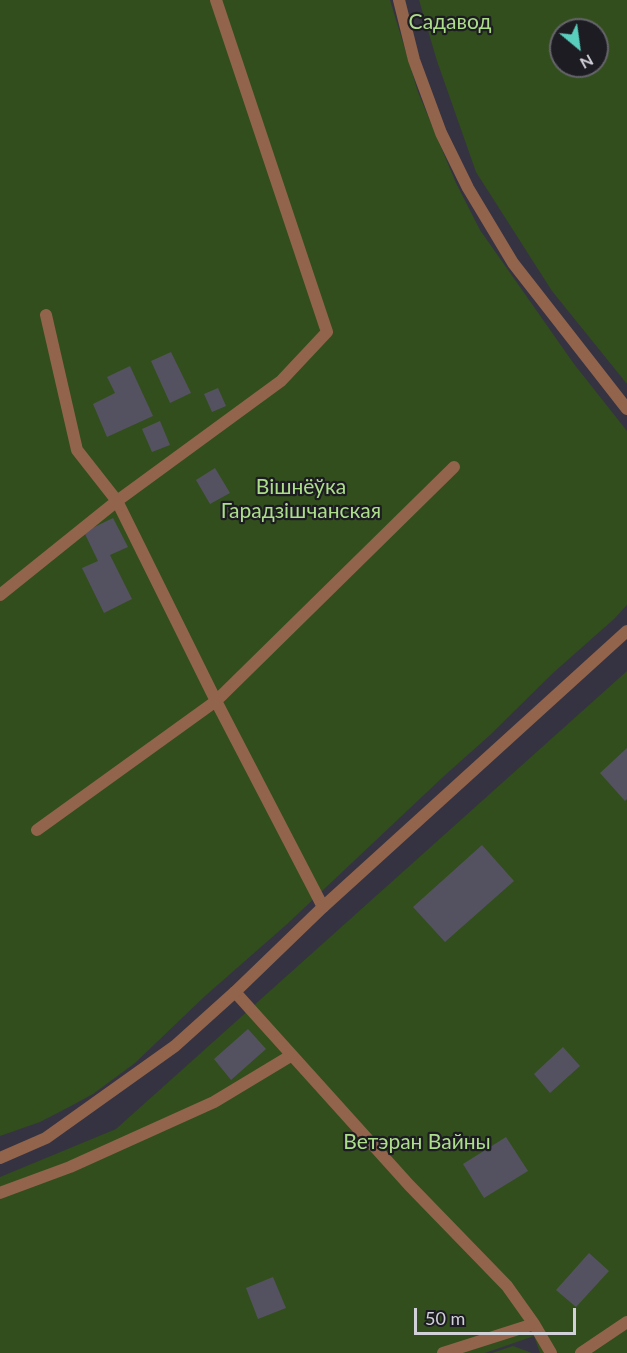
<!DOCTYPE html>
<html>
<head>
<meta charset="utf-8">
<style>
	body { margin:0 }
	#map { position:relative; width:627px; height:1353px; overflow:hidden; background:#353341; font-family:Lato,sans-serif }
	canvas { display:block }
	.north { position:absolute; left:549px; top:18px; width:60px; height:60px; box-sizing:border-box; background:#1d1c22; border:2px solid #65646b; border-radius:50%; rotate:151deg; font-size:16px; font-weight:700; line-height:24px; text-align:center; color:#d2d0d9 }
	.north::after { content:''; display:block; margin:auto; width:21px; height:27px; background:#5acebd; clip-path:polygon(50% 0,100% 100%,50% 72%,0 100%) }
	.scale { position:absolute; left:414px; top:1308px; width:162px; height:27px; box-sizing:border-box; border:3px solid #d2d0d9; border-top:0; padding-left:8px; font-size:18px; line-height:21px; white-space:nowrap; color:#d2d0d9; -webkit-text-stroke:4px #1d1c22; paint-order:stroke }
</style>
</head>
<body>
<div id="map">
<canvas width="627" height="1353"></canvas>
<div class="north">N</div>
<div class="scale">50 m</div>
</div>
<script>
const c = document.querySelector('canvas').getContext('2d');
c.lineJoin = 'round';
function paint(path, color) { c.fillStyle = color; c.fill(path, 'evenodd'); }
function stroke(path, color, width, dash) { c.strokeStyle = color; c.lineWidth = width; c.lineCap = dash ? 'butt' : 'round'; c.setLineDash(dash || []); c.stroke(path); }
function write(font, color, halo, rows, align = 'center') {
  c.font = font + ' Lato,sans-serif'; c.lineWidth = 4.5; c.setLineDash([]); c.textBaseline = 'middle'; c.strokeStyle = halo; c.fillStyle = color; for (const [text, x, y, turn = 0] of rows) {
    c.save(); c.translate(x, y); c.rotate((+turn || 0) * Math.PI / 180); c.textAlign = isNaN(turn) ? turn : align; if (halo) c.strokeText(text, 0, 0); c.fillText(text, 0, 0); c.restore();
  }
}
paint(new Path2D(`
	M0,0H390L418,92L456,183L480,230L574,364L627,431V605L614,619L553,673L490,735L444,776L286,925L205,996L135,1063L93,1094L69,1107L40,1122L0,1136Z
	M419,0H627V384L552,291L476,172L437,61ZM561,30H597V66H561Z
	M627,671V1353H540L534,1336L485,1353H0V1177L116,1129Z
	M513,1346L532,1353H492Z`), '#324e1c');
paint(new Path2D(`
	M171,352L191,393L170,403L151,361Z
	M130,366L153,416L107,437L93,404L115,393L107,377Z
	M218,388L226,406L212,412L204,394Z
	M160,421L170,445L152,452L142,429Z
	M215,468L230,493L210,504L196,480Z
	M113,518L128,547L110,555L132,599L104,613L82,568L98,561L84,532Z
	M627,748V799L625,801L600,773Z
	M482,845L514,881L445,942L413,907Z
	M248,1029L266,1049L231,1080L214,1059Z
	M563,1047L580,1066L550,1093L534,1074Z
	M506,1137L528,1171L484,1198L463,1164Z
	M589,1253L609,1271L576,1307L556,1290Z
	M273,1277L286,1308L258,1319L246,1288Z`), '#545260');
stroke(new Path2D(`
	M46,315L77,450L117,501L216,701L323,907
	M0,595L117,501L281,381L327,332L216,0
	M37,830L216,701L454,467
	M235,992L409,1185L507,1286L534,1324L551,1353
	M0,1193L70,1167L214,1102L292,1055
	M443,1353L534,1324
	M581,1353L627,1322`), '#92644c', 12);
stroke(new Path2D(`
	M399,0L414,60L441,133L468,188L513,263L627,409`), '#92644c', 12);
stroke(new Path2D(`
	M0,1158L46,1138L175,1046L235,992L323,907L627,631`), '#92644c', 12);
write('21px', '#acde8a', '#1d1c22', [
	["Садавод",450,22],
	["Вішнёўка",301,487],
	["Гарадзішчанская",301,511],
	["Ветэран Вайны",417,1142]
]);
</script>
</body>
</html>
